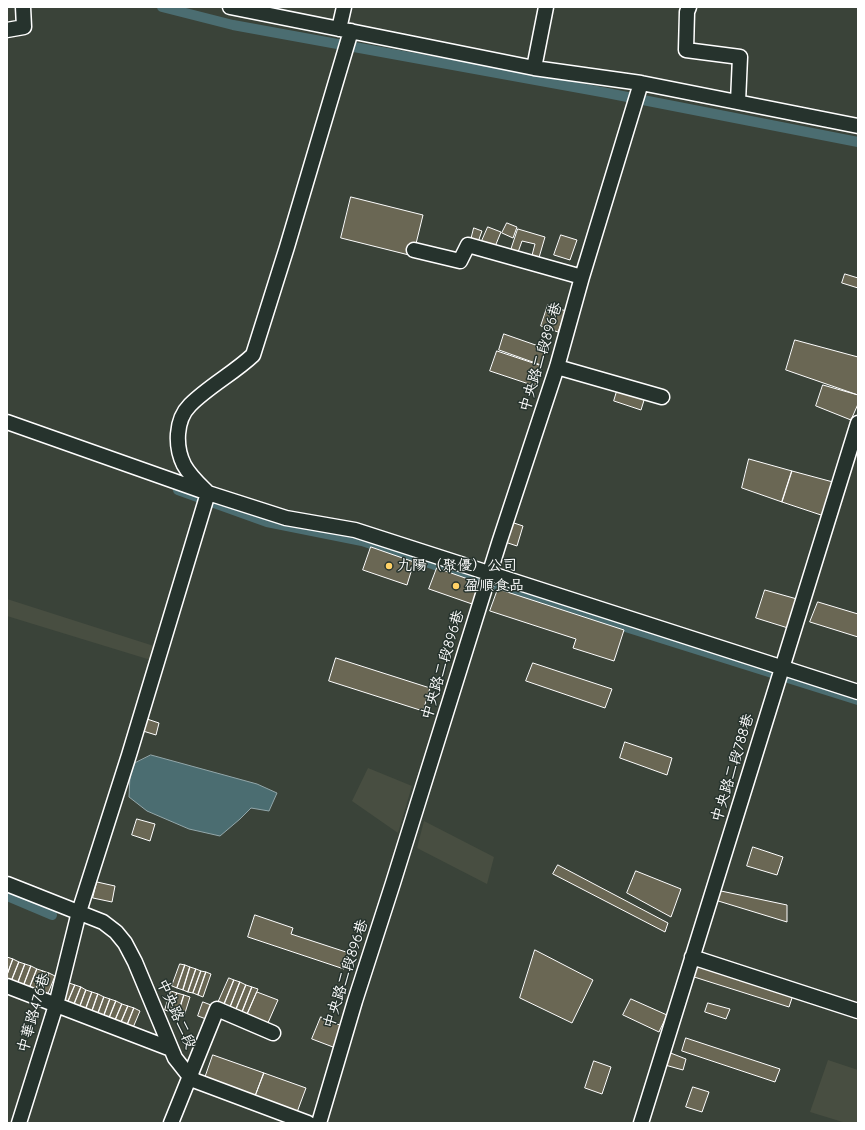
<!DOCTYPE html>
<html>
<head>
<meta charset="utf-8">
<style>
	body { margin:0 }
	#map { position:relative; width:865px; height:1130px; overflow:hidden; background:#3a4339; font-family:"Comic Neue",sans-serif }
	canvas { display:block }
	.frame { position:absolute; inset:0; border:8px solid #fff; pointer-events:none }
</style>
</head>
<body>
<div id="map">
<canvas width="865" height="1130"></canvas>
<div class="frame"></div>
</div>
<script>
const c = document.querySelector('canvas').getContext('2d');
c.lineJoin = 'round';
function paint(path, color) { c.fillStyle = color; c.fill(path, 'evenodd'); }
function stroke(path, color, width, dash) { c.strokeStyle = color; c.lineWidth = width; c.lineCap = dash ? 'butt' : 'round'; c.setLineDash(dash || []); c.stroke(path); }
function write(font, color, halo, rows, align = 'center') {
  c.font = font + ' "Comic Neue","LXGW WenKai TC",sans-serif'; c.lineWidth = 3; c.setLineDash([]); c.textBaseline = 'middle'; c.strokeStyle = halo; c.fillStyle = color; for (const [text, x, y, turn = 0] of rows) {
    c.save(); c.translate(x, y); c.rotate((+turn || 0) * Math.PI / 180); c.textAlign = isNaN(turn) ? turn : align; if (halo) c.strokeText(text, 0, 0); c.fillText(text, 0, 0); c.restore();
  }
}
paint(new Path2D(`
	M7,599L157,647L154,661L7,616Z
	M368,768L412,786L398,833L352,801Z
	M424,821L494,857L487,884L417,848Z
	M828,1060L858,1070V1123H846L810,1112Z`), '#484e41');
const water = new Path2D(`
	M151,755L257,784L277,793L269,811L251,808L240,819L220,836L189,829L147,811L129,797L130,775L135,763Z`);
paint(water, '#4b6d71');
stroke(water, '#93a7aa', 1);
stroke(new Path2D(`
	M162,7L233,25L607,93L858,142
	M178,490L267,522L362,541L578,612L858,700
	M7,896L52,915`), '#4b6d71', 10);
const building = new Path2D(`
	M351,197L423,215L413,256L341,238Z
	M507,223L517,227L513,238L502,233Z
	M488,227L501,232L494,249L481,243Z
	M474,228L482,231L478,242L471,240Z
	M518,229L545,237L538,261L531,259L535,244L522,241L517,255L510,253Z
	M561,235L577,240L570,260L554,255Z
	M845,274L858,278V288L842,283Z
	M548,305L566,311L558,332L541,326Z
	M504,334L547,349L541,365L499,350Z
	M795,340L858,357V395L786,370Z
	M497,351L542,366L535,386L490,371Z
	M823,385L858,395V404L851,420L816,406Z
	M618,388L645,397L641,410L614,401Z
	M749,459L792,471L782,502L742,488Z
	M792,471L833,482L824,516L782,502Z
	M511,522L523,526L517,546L505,542Z
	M371,547L414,562L407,585L363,570Z
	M437,568L482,584L475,605L429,589Z
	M498,589L624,630L614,661L573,648L576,639L490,611Z
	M765,590L797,599L788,628L756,618Z
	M818,602L858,614V637L810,622Z
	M336,658L430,688L423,711L329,681Z
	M533,663L612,689L605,708L526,681Z
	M147,719L159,723L156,735L143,731Z
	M625,742L672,758L667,775L620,758Z
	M137,819L155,824L150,841L132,835Z
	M753,847L783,857L777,875L747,866Z
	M558,865L668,923L665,932L553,874Z
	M636,871L681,889L671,917L627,893Z
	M97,882L115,886L112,902L93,898Z
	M721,891L787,905V922L715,900Z
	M255,915L293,928L291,934L349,953L344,969L248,937Z
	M535,950L593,980L572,1023L520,998Z
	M7,957L13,959L7,975Z
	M13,959L19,962L11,982L7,981V975Z
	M19,962L25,964L17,985L11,982Z
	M25,964L31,966L23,987L17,985Z
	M180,964L185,965L177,988L172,986Z
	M695,964L793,995L789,1007L691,976Z
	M185,965L190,967L183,990L177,988Z
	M31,966L37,969L29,989L23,987Z
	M190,967L196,969L188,992L183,990Z
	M37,969L43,971L35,992L29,989Z
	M196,969L201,971L193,993L188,992Z
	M43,971L49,973L41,994L35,992Z
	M201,971L206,972L198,995L193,993Z
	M206,972L211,974L203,997L198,995Z
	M49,973L55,976L47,996L41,994Z
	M229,978L234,980L223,1007L217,1005Z
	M234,980L240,982L229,1010L223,1007Z
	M240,982L246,985L235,1012L229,1010Z
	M69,983L75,985L67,1004L61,1002Z
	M75,985L81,987L73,1007L67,1004Z
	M246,985L252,987L241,1015L235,1012Z
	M81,987L86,990L79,1009L73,1007Z
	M252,987L258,989L246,1017L241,1015Z
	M86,990L92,992L85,1011L79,1009Z
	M171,991L177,993L171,1012L165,1010Z
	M92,992L98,994L91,1014L85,1011Z
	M257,992L278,1000L267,1025L246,1017Z
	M177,993L184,995L178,1014L171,1012Z
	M98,994L104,997L97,1016L91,1014Z
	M184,995L190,997L184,1016L178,1014Z
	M104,997L110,999L103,1018L97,1016Z
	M110,999L116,1001L108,1021L103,1018Z
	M631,999L667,1015L659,1032L623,1015Z
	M116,1001L122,1004L114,1023L108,1021Z
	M203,1002L211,1005L206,1019L198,1016Z
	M708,1003L730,1009L726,1019L705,1012Z
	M122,1004L128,1006L120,1025L114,1023Z
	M128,1006L134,1008L126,1028L120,1025Z
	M134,1008L140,1011L132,1030L126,1028Z
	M321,1017L342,1026L333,1047L312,1039Z
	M686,1038L780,1069L775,1082L682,1051Z
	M668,1052L686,1059L683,1070L665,1065Z
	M213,1055L264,1073L255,1096L205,1078Z
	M594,1061L611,1067L602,1094L585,1088Z
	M264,1073L306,1088L296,1115L254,1100Z
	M693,1087L709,1092L702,1112L686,1107Z`);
paint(building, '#6a6754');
stroke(building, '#fff', 1);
const minor = new Path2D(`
	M230,7L534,68L641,83L858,126
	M689,7L687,12L686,50L740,57L738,102
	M339,29L344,7
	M7,30L24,27L23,7
	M534,68L546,7
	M414,250L460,261L468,245L582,277
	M557,367L662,397
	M7,422L208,493L286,518L355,530L858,692
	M7,884L103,922L116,932L125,943L135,962L175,1058L190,1077L196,1081L308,1123
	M692,957L858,1011
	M7,986L171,1049
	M19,1123L56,1005L79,912L129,755L208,493C200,485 190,476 184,465C175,447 175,420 190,405C209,386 234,373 253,355L287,247L351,31
	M171,1123L217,1009L273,1033
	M319,1123L355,1001L393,883L499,543L557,367L582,277L641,83
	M641,1123L858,423`);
stroke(minor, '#fff', 17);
stroke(minor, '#26332d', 14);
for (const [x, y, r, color] of [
	[389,566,4,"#ffd166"],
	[456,586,4,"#ffd166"]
]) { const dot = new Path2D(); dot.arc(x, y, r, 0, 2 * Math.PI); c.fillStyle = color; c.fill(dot); stroke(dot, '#26332d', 1.5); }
write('15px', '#fff', '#26332d', [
	["中央路二段896巷",541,357,-73],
	["中央路二段896巷",443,665,-73],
	["中央路二段788巷",733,768,-73],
	["中央路二段896巷",346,974,-72],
	["中華路476巷",34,1013,-74],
	["中央路二段",176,1014,66]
]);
write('15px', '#fff', '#26332d', [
	["九陽（聚優）公司",397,566],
	["盈順食品",464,586]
], 'left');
</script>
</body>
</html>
